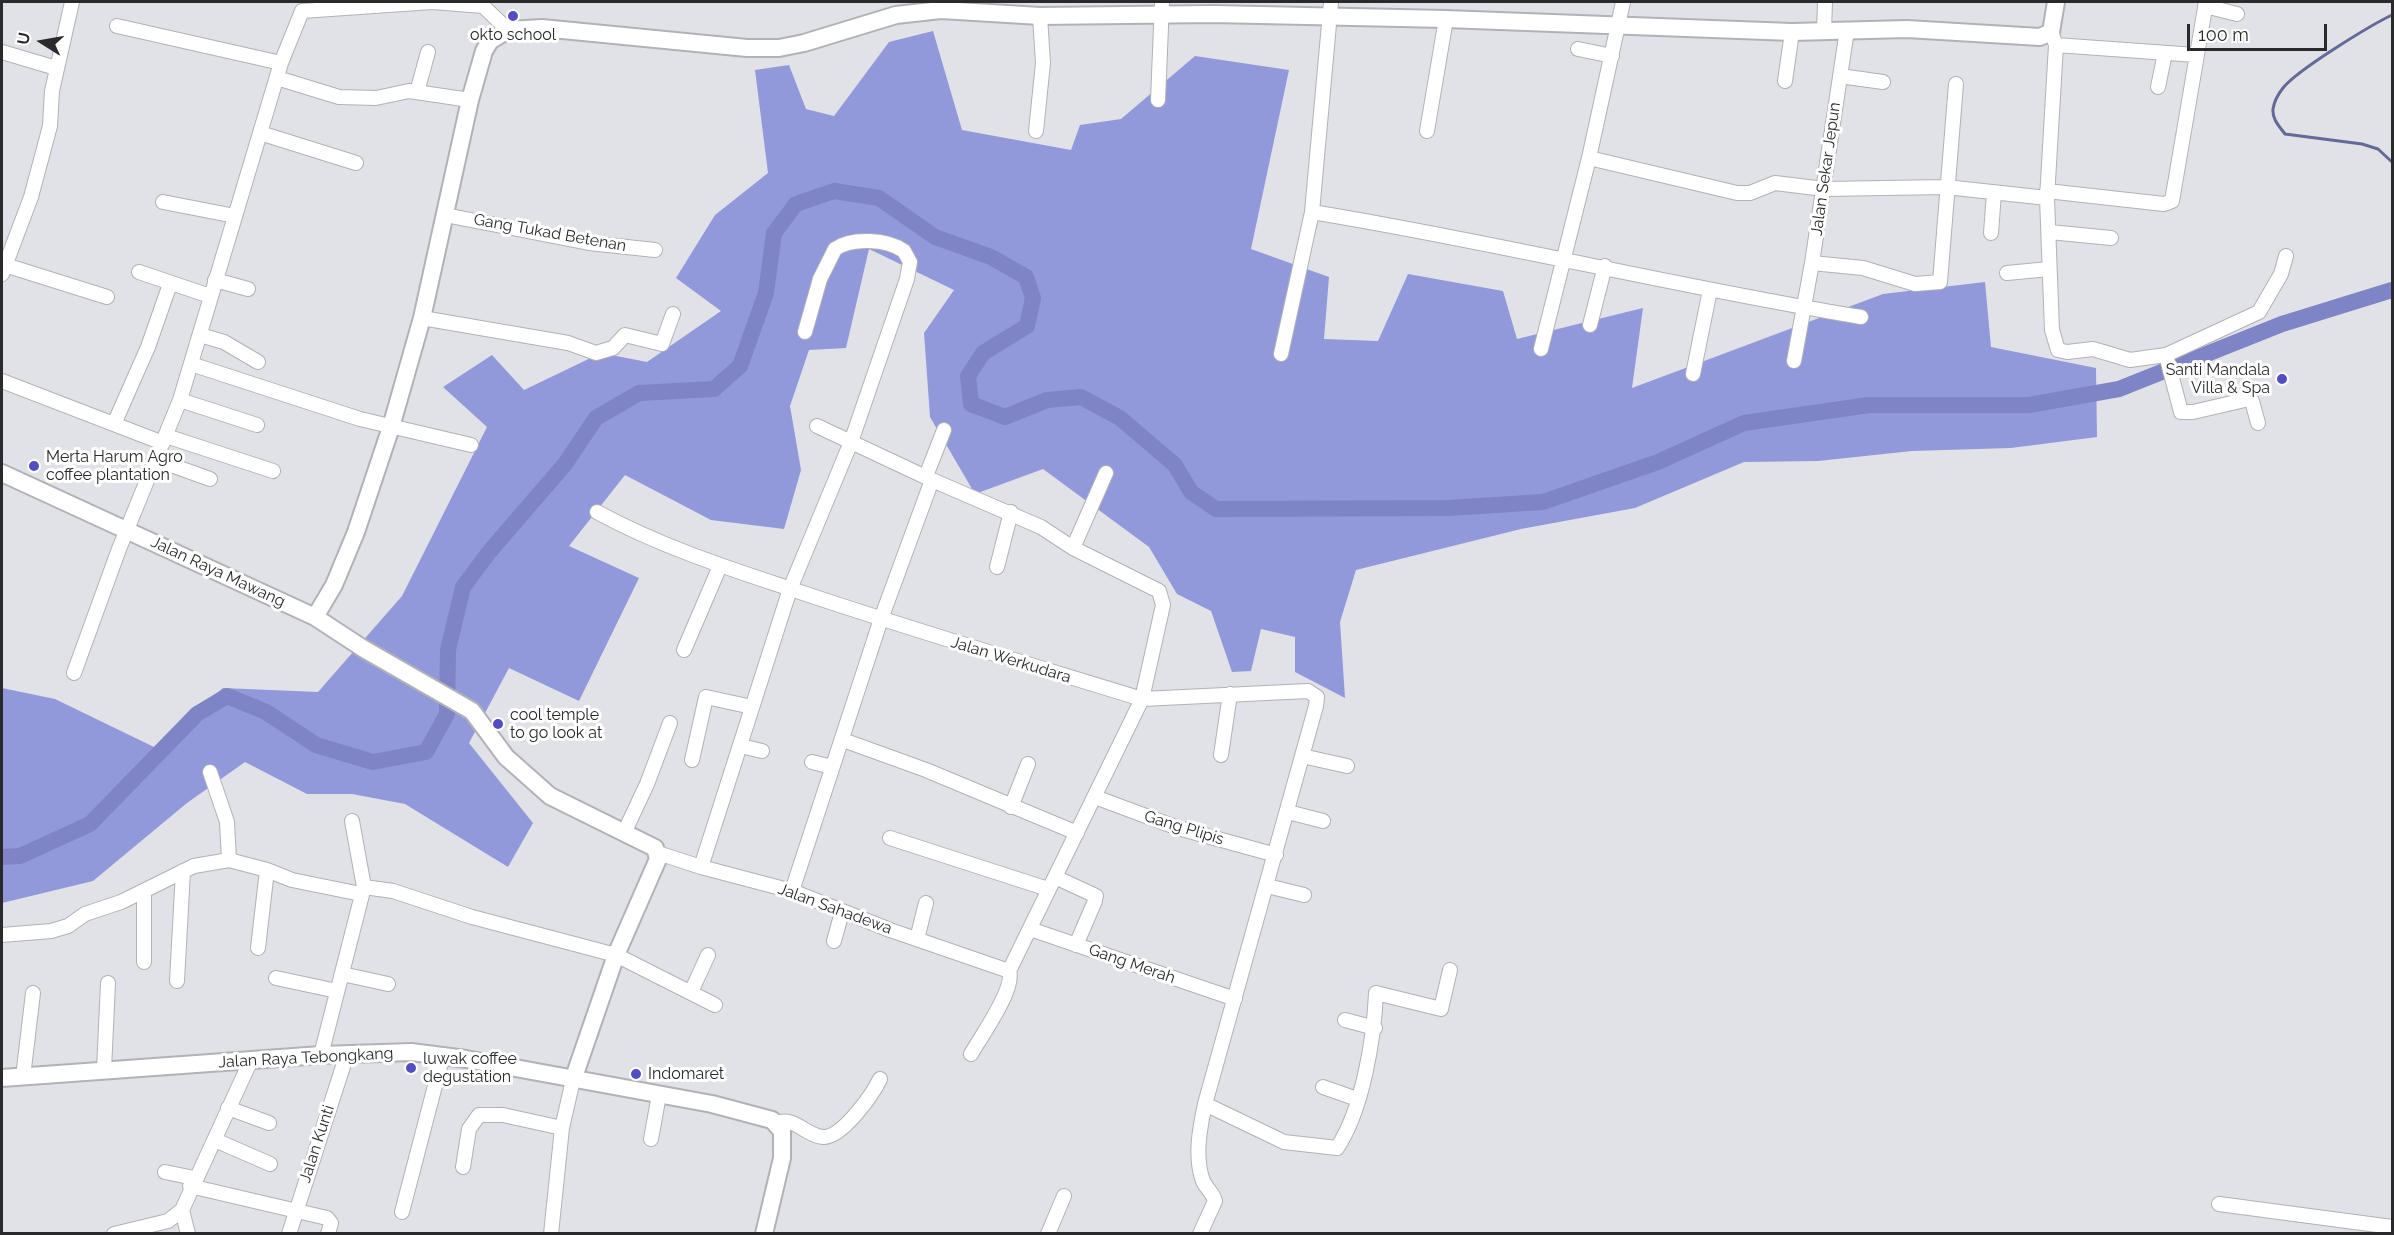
<!DOCTYPE html>
<html>
<head>
<meta charset="utf-8">
<style>
	body { margin:0 }
	#map { position:relative; width:2394px; height:1235px; overflow:hidden; background:#e1e2e7; font-family:Raleway,sans-serif }
	canvas { display:block }
	.frame { position:absolute; inset:0; border:3px solid #2a2a2c; pointer-events:none }
	.north { position:absolute; left:12px; top:12px; width:60px; height:60px; -webkit-text-stroke:4px #fff; paint-order:stroke; rotate:281deg; font-size:16px; font-weight:700; line-height:24px; text-align:center; color:#2a2a2c }
	.north::after { content:''; display:block; margin:auto; width:21px; height:27px; background:#2a2a2c; clip-path:polygon(50% 0,100% 100%,50% 72%,0 100%) }
	.scale { position:absolute; left:2187px; top:24px; width:140px; height:27px; box-sizing:border-box; border:3px solid #2a2a2c; border-top:0; padding-left:8px; font-size:18px; line-height:21px; white-space:nowrap; color:#2a2a2c; -webkit-text-stroke:4px #fff; paint-order:stroke }
</style>
</head>
<body>
<div id="map">
<canvas width="2394" height="1235"></canvas>
<div class="frame"></div>
<div class="north">U</div>
<div class="scale">100 m</div>
</div>
<script>
const c = document.querySelector('canvas').getContext('2d');
c.lineJoin = 'round';
function paint(path, color) { c.fillStyle = color; c.fill(path, 'evenodd'); }
function stroke(path, color, width, dash) { c.strokeStyle = color; c.lineWidth = width; c.lineCap = dash ? 'butt' : 'round'; c.setLineDash(dash || []); c.stroke(path); }
function write(font, color, halo, rows, align = 'center') {
  c.font = font + ' Raleway,sans-serif'; c.lineWidth = 6; c.setLineDash([]); c.textBaseline = 'middle'; c.strokeStyle = halo; c.fillStyle = color; for (const [text, x, y, turn = 0] of rows) {
    c.save(); c.translate(x, y); c.rotate((+turn || 0) * Math.PI / 180); c.textAlign = isNaN(turn) ? turn : align; if (halo) c.strokeText(text, 0, 0); c.fillText(text, 0, 0); c.restore();
  }
}
paint(new Path2D(`
	M933,31L962,130L1071,150L1080,125L1121,119L1195,56L1289,70L1251,249L1329,277L1324,339L1378,341L1408,274L1503,291L1517,339L1643,308L1632,388L1883,294L1985,282L1991,347L2096,368L2097,437L2011,448L1912,451L1818,461L1744,462L1635,508L1521,529L1356,570L1340,622L1345,698L1295,672V637L1261,629L1251,671L1232,672L1211,611L1177,594L1149,547L1043,469L975,494L930,417L924,333L954,290L869,249L846,348L809,350L790,406L801,470L784,529L711,520L625,475L569,546L639,578L579,701L509,668L469,743L533,823L508,867L405,804L352,794H307L245,762L187,803L93,881L2,903V688L55,699L154,747L223,688L318,692L402,596L487,427L443,387L492,355L524,390L601,353L647,362L721,311L676,278L715,215L768,173L755,70L789,65L806,109L834,116L889,42Z`), '#9299db');
stroke(new Path2D(`
	M2392,15C2371,25 2297,70 2283,88C2279,93 2274,102 2273,109C2272,119 2279,126 2285,134L2362,144L2378,149L2392,162`), '#656997', 3);
stroke(new Path2D(`
	M2,857L20,856L90,824L197,714L227,696L266,712L316,745L373,762L426,752L447,714L448,650L463,587L490,551L565,464L596,418L639,393L714,389L740,366L766,293L774,233L796,204L834,191L879,198L935,237L991,257L1026,277L1033,298L1027,326L983,353L968,376L971,404L1005,417L1047,400L1081,397L1120,418L1175,465L1191,492L1216,509L1448,508L1543,502L1658,462L1744,423L1869,405H2029L2119,389L2282,324L2392,290`), '#7e84c5', 16);
const minor = new Path2D(`
	M433,2L483,6L508,30
	M2205,6L2237,14
	M117,26L281,63
	M1824,31L1825,2
	M2051,32L2056,45L2047,198L2052,330L2058,350L2067,352L2093,349L2130,360L2166,355L2259,312L2281,274L2286,256
	M2056,45L2196,55
	M1578,49L1612,56
	M2,52L56,68
	M1840,76L1883,82
	M277,78L339,97L376,98L409,91L470,100
	M1785,81L1792,32
	M2158,87L2165,53
	M417,92L428,52
	M1158,100L1162,2
	M1036,131L1043,63L1040,16
	M1427,131L1446,19
	M260,133L356,163
	M1589,158L1737,193H1750L1775,183L1824,189L1946,187L2047,198
	M2047,191L2164,204L2172,201L2206,2
	M163,202L235,216
	M1312,212C1496,242 1677,287 1861,317
	M445,215L589,243L655,250
	M2050,232L2111,238
	M1991,233L1994,193
	M1812,263L1863,268L1915,284L1940,282L1956,84
	M5,265L107,297
	M139,272L210,296
	M2007,273L2049,269
	M2,274L31,197L50,126L52,91L72,2
	M215,280L248,289
	M422,318L568,343L596,353L613,348L625,335L662,344L673,314
	M1590,325L1605,266
	M200,335L224,342L258,362
	M1541,349L1589,158L1623,2
	M1281,354L1312,212L1331,2
	M2166,355L2181,412H2193L2249,399L2252,401L2258,423
	M1794,361L1812,263L1847,30
	M191,364L360,419L471,445
	M1693,374L1710,290
	M2,381L163,443
	M180,400L257,425
	M114,424L148,347L170,284
	M166,436L273,471
	M157,460L210,479
	M926,476L944,430
	M597,512C661,547 731,569 800,592C913,630 1028,664 1142,699L1163,605L1159,591L1073,548L1041,527L932,480
	M1073,548L1106,473
	M997,567L1011,512
	M684,650L720,566
	M74,673L119,549L180,400L281,63L302,11L432,2
	M843,740L926,770L1077,833
	M741,746L762,751
	M1221,755L1230,694
	M1302,756L1347,766
	M692,760L706,697L752,707
	M812,762L832,767
	M210,772L227,822L229,860
	M1095,797L1178,828L1276,855
	M1011,807L1028,764
	M1288,812L1323,821
	M624,833L647,784L670,723
	M890,838L1048,889
	M658,853L701,867L792,891L890,930L1009,971
	M701,867L790,589L851,442L907,279L910,262L904,251C887,239 852,237 835,249L820,279L805,332
	M1055,877L1096,896
	M1267,886L1304,895
	M364,887L393,891L472,917L616,955L715,1005
	M792,891L881,619L932,480L817,426
	M144,892V962
	M1030,929L1235,999
	M2,935L51,931L68,926L85,914L121,902L194,866L229,860L267,870L292,880L361,894
	M917,939L926,903
	M834,941L842,912
	M1076,945L1095,901
	M258,948L267,870
	M1009,971L1142,699L1308,691L1317,697L1316,706L1205,1104L1284,1142L1337,1148C1363,1109 1374,1038 1376,993L1441,1009L1450,970
	M342,974L388,984
	M276,978L337,991
	M177,981L183,871
	M691,992L708,955
	M1345,1020L1375,1028
	M971,1054C980,1038 1016,988 1009,971
	M321,1055L364,887L352,821
	M104,1070L108,983
	M23,1077L33,993
	M1323,1087L1357,1099
	M228,1108L269,1123
	M776,1123C795,1116 806,1136 823,1137C842,1138 873,1094 880,1079
	M651,1139L659,1095
	M215,1140L270,1164
	M463,1167L469,1129L479,1115H503L562,1128
	M165,1172L194,1178
	M190,1186L327,1218L331,1223L328,1234
	M2219,1204L2392,1227
	M182,1210L188,1234
	M402,1212L443,1055
	M114,1234L168,1221L182,1210L251,1060
	M289,1234L347,1054
	M551,1234L562,1128L573,1080
	M1048,1234L1064,1196
	M1200,1234L1215,1201C1213,1193 1206,1188 1203,1181C1194,1157 1200,1127 1205,1104`);
const major = new Path2D(`
	M2,473L315,617L364,649L472,711L506,757L550,796L655,848L658,859L616,955L573,1080
	M315,617L334,585L356,532L391,427L422,318L470,100L484,51L490,41L508,30L542,28L747,48H779L804,43L896,15L941,10L1040,16L1213,14L1446,19L1792,32L1907,29L2040,37L2051,32L2056,2
	M2,1078L321,1055L411,1052L466,1059L712,1104L772,1120L782,1131V1158L764,1234`);
stroke(minor, '#b1b2b7', 16);
stroke(major, '#b1b2b7', 20);
stroke(minor, '#fff', 14);
stroke(major, '#fff', 16);
for (const [x, y, r, color] of [
	[513,16,6,"#524dc4"],
	[2282,379,6,"#524dc4"],
	[34,466,6,"#524dc4"],
	[498,724,6,"#524dc4"],
	[411,1068,6,"#524dc4"],
	[636,1074,6,"#524dc4"]
]) { const dot = new Path2D(); dot.arc(x, y, r, 0, 2 * Math.PI); c.fillStyle = color; c.fill(dot); stroke(dot, '#fff', 2); }
write('16px', '#2a2a2c', '#fff', [
	["okto school",513,35,"center"],
	["Santi Mandala",2270,370,"right"],
	["Villa & Spa",2270,388,"right"],
	["Merta Harum Agro",46,457],
	["coffee plantation",46,475],
	["cool temple",510,715],
	["to go look at",510,733],
	["luwak coffee",423,1059],
	["degustation",423,1077],
	["Indomaret",648,1074]
], 'left');
write('16px', '#2a2a2c', '#fff', [
	["Jalan Sekar Jepun",1826,169,-82],
	["Gang Tukad Betenan",550,233,10],
	["Jalan Raya Mawang",218,572,25],
	["Jalan Werkudara",1011,660,17],
	["Gang Plipis",1184,828,17],
	["Jalan Sahadewa",835,909,20],
	["Gang Merah",1132,964,19],
	["Jalan Raya Tebongkang",306,1058,-3],
	["Jalan Kunti",317,1144,-72]
]);
</script>
</body>
</html>
